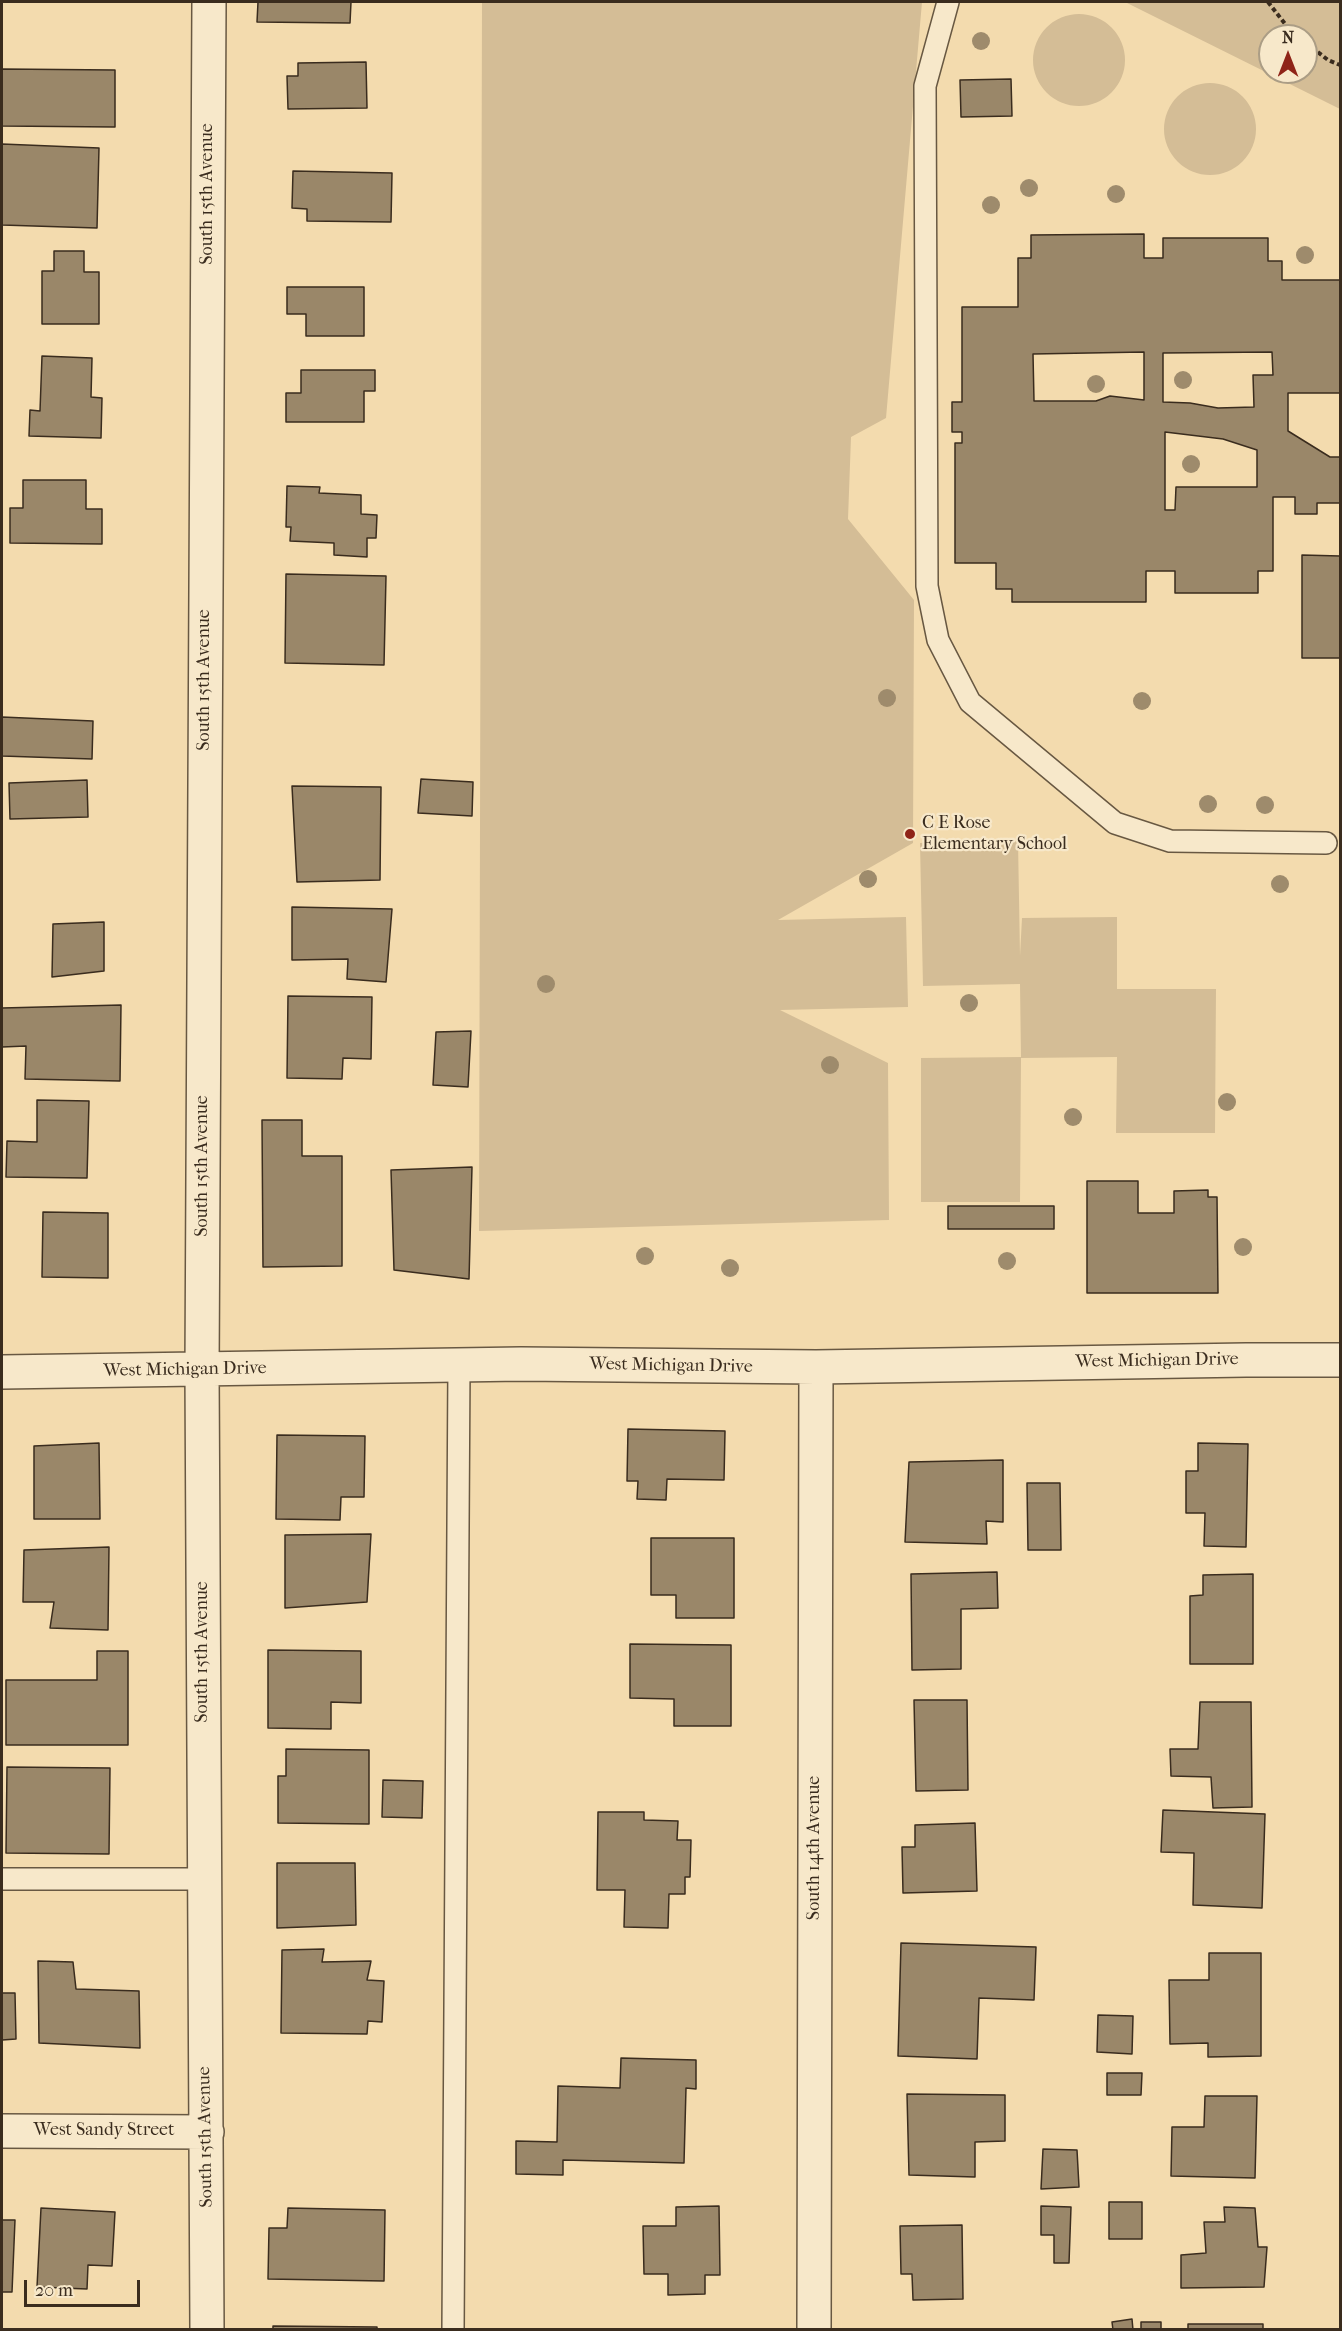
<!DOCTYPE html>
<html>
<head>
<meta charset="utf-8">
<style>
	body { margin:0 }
	#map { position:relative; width:1342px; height:2331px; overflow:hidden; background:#f3dbae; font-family:"IM FELL French Canon",serif }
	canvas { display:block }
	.frame { position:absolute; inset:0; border:3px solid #3a2c1e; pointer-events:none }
	.north { position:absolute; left:1258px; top:24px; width:60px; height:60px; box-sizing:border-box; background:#f7e8ca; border:2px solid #ab9d85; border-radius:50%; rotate:0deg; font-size:16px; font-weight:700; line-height:24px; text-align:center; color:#3a2c1e }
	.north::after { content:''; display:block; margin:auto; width:21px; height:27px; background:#8f2418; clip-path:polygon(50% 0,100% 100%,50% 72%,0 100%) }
	.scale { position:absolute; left:24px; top:2280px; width:116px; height:27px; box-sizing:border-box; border:3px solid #3a2c1e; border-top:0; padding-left:8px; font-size:18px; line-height:21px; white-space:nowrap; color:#3a2c1e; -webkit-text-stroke:4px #f7e8ca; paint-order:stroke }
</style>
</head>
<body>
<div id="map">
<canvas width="1342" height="2331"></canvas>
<div class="frame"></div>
<div class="north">N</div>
<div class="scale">20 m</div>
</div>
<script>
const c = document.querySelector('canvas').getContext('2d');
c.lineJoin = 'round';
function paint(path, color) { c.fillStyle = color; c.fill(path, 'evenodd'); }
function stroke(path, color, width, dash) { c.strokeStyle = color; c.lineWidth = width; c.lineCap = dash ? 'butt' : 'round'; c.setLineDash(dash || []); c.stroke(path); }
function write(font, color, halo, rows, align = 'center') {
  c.font = font + ' "IM FELL French Canon",serif'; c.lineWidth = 4.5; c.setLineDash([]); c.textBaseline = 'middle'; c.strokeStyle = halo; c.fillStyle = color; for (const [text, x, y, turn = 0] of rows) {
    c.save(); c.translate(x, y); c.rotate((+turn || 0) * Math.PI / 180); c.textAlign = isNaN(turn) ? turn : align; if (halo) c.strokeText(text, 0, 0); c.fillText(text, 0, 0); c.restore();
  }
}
paint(new Path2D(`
	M482,2H922L886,418L851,437L848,519L914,600L913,843L778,920L906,917L908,1007L780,1010L888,1063L889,1220L479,1231Z
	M1125,2H1340V109ZM1270,36H1306V72H1270Z
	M1033 60a46 46 0 1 1 92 0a46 46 0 1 1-92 0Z
	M1164 129a46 46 0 1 1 92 0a46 46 0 1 1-92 0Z
	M1018,841L1020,956L1022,918L1117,917V989H1216L1215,1133H1116L1117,1057L1021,1058L1020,1202H921V1058L1021,1057L1020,984L923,986L920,843Z`), '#d4bd96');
const building = new Path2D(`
	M258,2H351L350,23L257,22Z
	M366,62L367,108L288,109L287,76H298V63Z
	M2,69L115,70V127L2,126Z
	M1011,79L1012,116L961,117L960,80Z
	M2,144L99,148L97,228L2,225Z
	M293,171L392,173L391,222L307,221V209L292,208Z
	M1144,234V258H1163V238H1268V261H1282V280H1340V393H1288V431L1330,457H1340V503H1317V514H1295V497H1273V571H1258V593H1175V571H1146V602H1012V589H996V563H955V443H962V432H952V402H962V307H1018V258H1031V235ZM1144,352V400L1110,396L1096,401H1034L1033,354ZM1272,352L1273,375H1253L1254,407L1218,408L1190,403L1163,402V353ZM1165,432L1223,439L1257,450V487H1176L1175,510H1165Z
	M54,251H84V272H99V324H42V271H54Z
	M287,287H364V336H306V314H287Z
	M42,356L92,358L91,397L102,398L101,438L29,436L30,410L40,411Z
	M301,370H375V391H364V422H286V393H301Z
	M23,480H86V509H102V544L10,543V508H23Z
	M287,486L320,487L319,493L361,495V514L377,515L376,538H367V557L334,555V543L290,541L291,527H286Z
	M1302,555L1340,556V658H1302Z
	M286,574L386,576L384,665L285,663Z
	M2,717L93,721L92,759L2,756Z
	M421,779L473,782L472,816L418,813Z
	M87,780L88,817L10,819L9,783Z
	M292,786L381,787L380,880L297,882Z
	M292,907L392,909L386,982L347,979L348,959L292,960Z
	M104,922V971L52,977L53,924Z
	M288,996L372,997L371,1059L343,1058L342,1079L287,1078Z
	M121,1005L120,1081L25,1079L26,1046L2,1047V1008Z
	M471,1031L468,1087L433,1085L436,1032Z
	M37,1100L89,1101L87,1178L6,1177L7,1141L37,1142Z
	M262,1120H302V1156H342V1266L263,1267Z
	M472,1167L469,1279L394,1270L391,1170Z
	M1087,1181H1138V1213H1174V1191L1208,1190V1197H1217L1218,1293H1087Z
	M948,1206H1054V1229H948Z
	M43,1212L108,1213V1278L42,1277Z
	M628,1429L725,1431L724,1480L667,1479L666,1500L637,1499L638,1481H627Z
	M277,1435L365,1436L364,1497H341L340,1520L276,1519Z
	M99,1443L100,1519H34V1446Z
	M1198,1443L1248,1444L1246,1547L1204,1546L1205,1513H1186V1471H1198Z
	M1003,1460V1522L986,1521L987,1544L905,1542L909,1462Z
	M1027,1483H1060L1061,1550H1028Z
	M371,1534L367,1602L285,1608V1535Z
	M651,1538H734V1618H676V1595H651Z
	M109,1547L108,1630L50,1628L54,1602H23L24,1550Z
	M997,1572L998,1608L961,1609V1669L912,1670L911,1574Z
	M1253,1574V1664H1190V1596L1203,1595V1575Z
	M630,1644L731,1645V1726H674V1699L630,1698Z
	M268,1650L361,1651V1703L331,1702V1729L268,1728Z
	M97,1651H128V1745H6V1680H97Z
	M914,1700H967L968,1790L916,1791Z
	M1200,1702H1251L1252,1807L1213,1808L1211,1777L1171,1776L1170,1749H1198Z
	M286,1749L369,1750V1824L278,1823V1776H286Z
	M7,1767L110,1768L109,1854L6,1853Z
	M383,1780L423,1781L422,1818L382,1817Z
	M1163,1810L1265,1814L1262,1908L1193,1905L1194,1853L1161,1852Z
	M598,1812H644V1820L678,1821L677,1840H691L690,1877H685V1894H669L668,1928L624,1927L625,1890H597Z
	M975,1823L977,1891L903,1893L902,1847H915V1825Z
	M277,1863H355L356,1925L277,1928Z
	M901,1943L1036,1947L1034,2000L979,1998L977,2059L898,2056Z
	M324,1949L322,1962L371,1961L367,1980L384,1981L382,2022L368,2021L367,2034L281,2033L282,1950Z
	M1209,1953H1261V2056L1208,2057V2043L1170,2044L1169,1980H1209Z
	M38,1961L73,1962L76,1989L139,1991L140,2048L39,2043Z
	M2,1993H15L16,2039L2,2040Z
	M1098,2015L1133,2016L1132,2054L1097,2052Z
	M621,2058L696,2060V2089L686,2088L684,2163L563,2160V2175L516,2174V2141L557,2142L558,2086L620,2088Z
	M1107,2073H1142L1141,2095H1107Z
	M907,2094L1005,2095V2141L975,2142V2177L909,2175Z
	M1205,2096H1257L1255,2178L1171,2176L1172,2127H1204Z
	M1043,2149L1077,2150L1079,2187L1041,2189Z
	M1109,2202H1142V2239H1109Z
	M719,2206L720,2275H705V2294L668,2295V2274H644L643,2226H676V2207Z
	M1041,2206L1071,2207L1069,2263H1054V2235H1041Z
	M1224,2207L1255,2208L1258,2247H1267L1264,2287L1181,2288V2255L1206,2253L1204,2222H1225Z
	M41,2208L115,2212L112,2266L88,2265L87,2289L37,2287Z
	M288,2208L385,2210L384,2281L268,2279L269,2228H287Z
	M2,2220H15L12,2292H2Z
	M962,2225L963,2299L913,2300L912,2274H901L900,2226Z
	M1132,2319L1133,2330H1113L1112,2322Z
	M1141,2322H1161V2330H1141Z
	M1188,2324H1263V2330H1188Z
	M273,2326L377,2327V2330H273Z`);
paint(building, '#9a8769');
stroke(building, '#3a2c1e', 1.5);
const service = new Path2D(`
	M948,2L925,86L927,586L938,640L970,702L1115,823L1170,841L1326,843
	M2,1879H205
	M453,2330L459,1365`);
const minor = new Path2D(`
	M2,1372L521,1364L816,1367L1246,1360H1340
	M2,2131L207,2132
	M207,2330L202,1370L209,2
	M814,2330L816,1367`);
stroke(service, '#685842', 24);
stroke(minor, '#685842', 36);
stroke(new Path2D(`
	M1268,2L1289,29L1298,36
	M1306,43L1328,60L1340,65`), '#3a2c1e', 4, [4.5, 3]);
stroke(service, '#f7e8ca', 21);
stroke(minor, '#f7e8ca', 33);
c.fillStyle = '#9e8b6c';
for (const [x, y] of [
	[981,41],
	[1029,188],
	[1116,194],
	[991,205],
	[1305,255],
	[1183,380],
	[1096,384],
	[1191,464],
	[887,698],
	[1142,701],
	[1208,804],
	[1265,805],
	[868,879],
	[1280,884],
	[546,984],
	[969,1003],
	[830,1065],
	[1227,1102],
	[1073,1117],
	[1243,1247],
	[645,1256],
	[1007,1261],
	[730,1268]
]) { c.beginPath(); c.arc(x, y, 9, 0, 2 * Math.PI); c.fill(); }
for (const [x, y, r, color] of [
	[910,834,6,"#8f2418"]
]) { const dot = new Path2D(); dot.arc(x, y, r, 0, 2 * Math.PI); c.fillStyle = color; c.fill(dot); stroke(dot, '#f7e8ca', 2); }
write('18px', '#3a2c1e', '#f7e8ca', [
	["South 15th Avenue",208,194,-90],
	["South 15th Avenue",205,680,-90],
	["South 15th Avenue",203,1166,-90],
	["West Michigan Drive",1157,1361,-1],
	["West Michigan Drive",671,1366,1],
	["West Michigan Drive",185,1370,-1],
	["South 15th Avenue",203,1652,-90],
	["South 14th Avenue",815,1848,-90],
	["West Sandy Street",104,2131],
	["South 15th Avenue",206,2137,-91]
]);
write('18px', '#3a2c1e', '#f7e8ca', [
	["C E Rose",922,824],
	["Elementary School",922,845]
], 'left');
</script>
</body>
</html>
